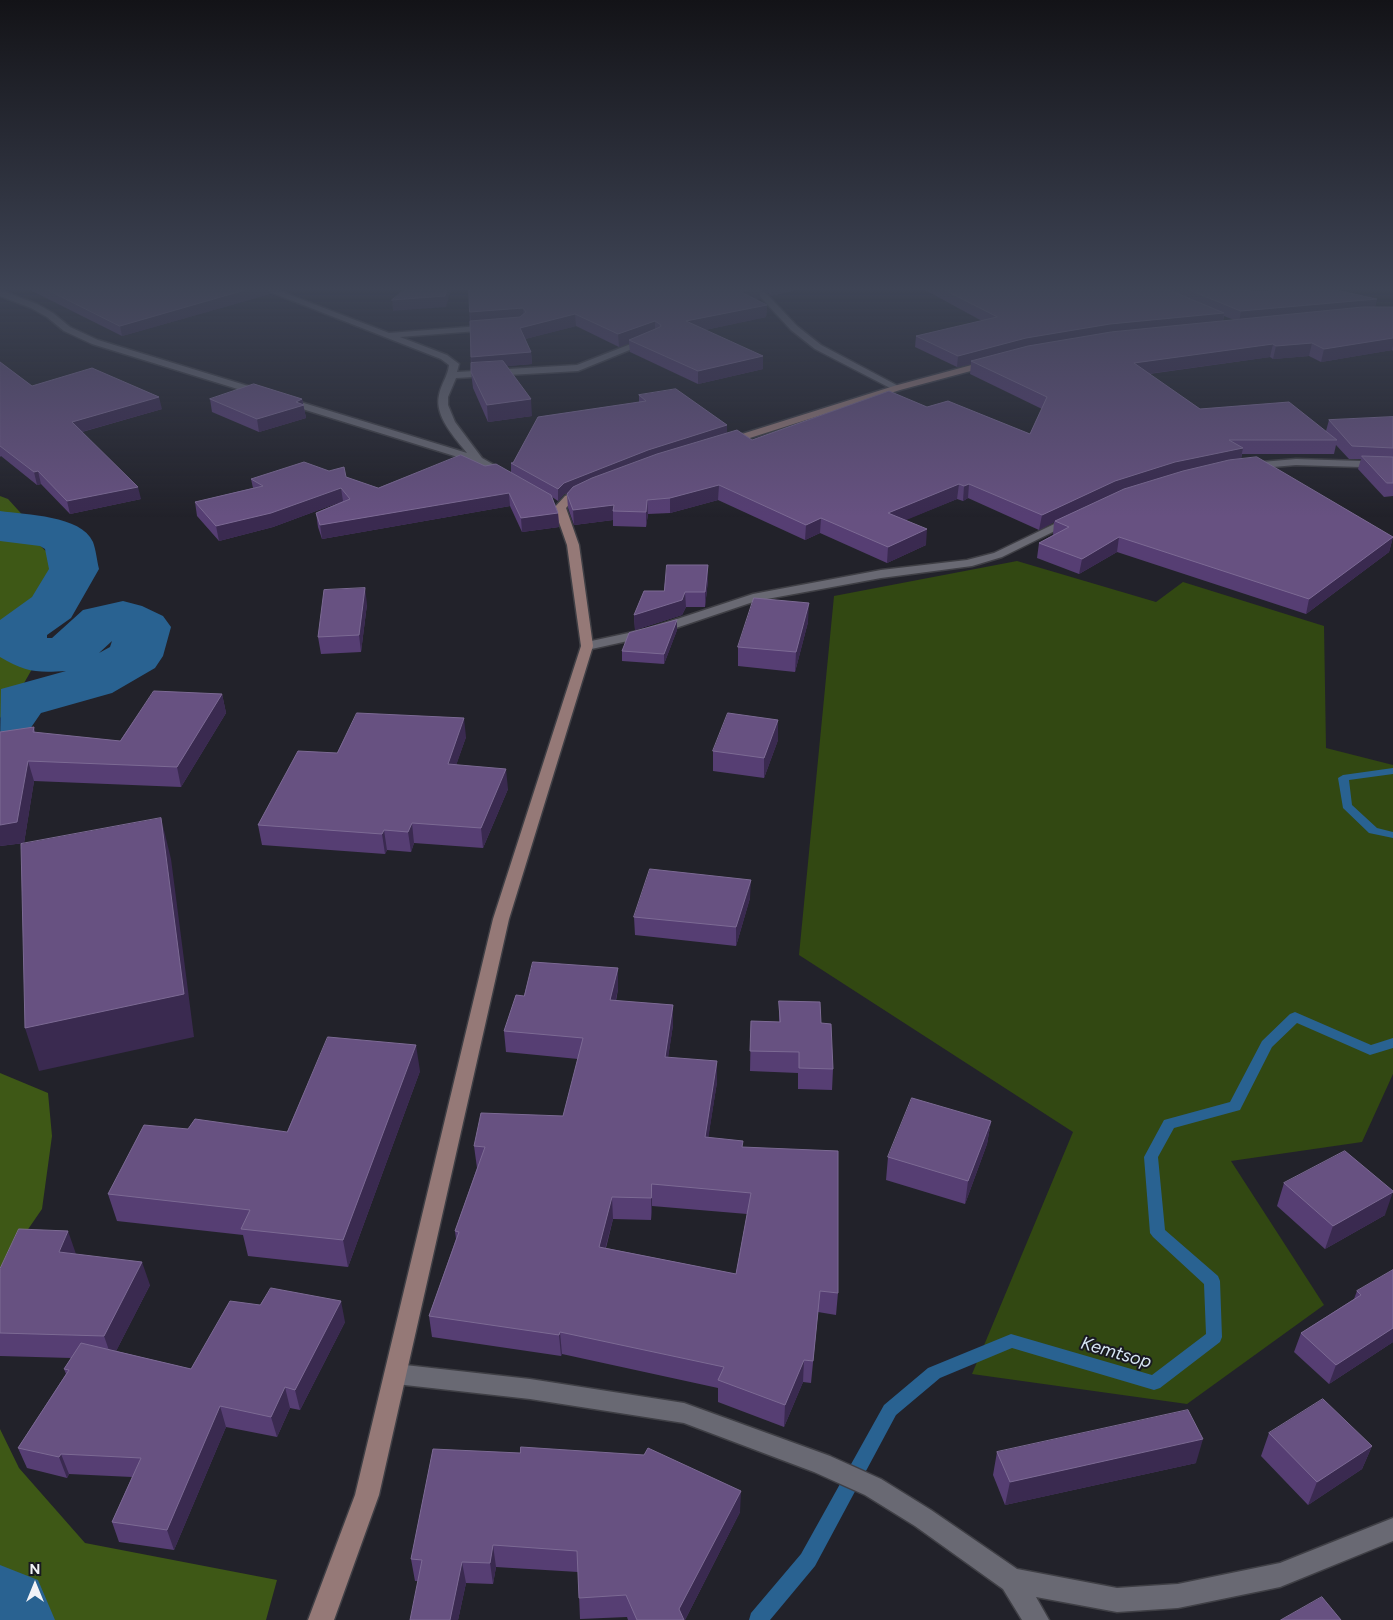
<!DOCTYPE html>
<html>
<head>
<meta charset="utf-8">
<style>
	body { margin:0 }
	#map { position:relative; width:1393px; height:1620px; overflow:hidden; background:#22222a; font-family:Figtree,sans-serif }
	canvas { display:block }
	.north { position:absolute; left:10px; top:1560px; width:50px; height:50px; -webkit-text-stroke:4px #191921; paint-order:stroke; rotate:0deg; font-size:14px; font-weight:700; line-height:20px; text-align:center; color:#f2f2f7 }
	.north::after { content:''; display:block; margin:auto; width:18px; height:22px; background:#f2f2f7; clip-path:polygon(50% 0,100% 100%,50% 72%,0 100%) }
</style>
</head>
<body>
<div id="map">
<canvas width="1393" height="1620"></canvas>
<div class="north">N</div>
</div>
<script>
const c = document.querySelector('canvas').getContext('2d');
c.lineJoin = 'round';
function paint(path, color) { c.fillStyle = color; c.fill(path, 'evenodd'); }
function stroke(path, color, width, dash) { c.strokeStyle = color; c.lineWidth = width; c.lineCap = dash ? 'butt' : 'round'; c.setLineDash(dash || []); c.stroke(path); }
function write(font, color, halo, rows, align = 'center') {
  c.font = font + ' Figtree,sans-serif'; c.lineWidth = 4; c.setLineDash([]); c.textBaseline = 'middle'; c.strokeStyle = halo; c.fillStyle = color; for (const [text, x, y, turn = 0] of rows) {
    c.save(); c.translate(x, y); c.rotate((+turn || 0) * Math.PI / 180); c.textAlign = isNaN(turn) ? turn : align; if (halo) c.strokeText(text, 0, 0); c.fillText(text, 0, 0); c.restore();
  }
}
paint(new Path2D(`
	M1017,561L1156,602L1183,582L1324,626L1326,748L1393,765V1074L1362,1142L1231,1161L1324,1305L1187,1404L972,1374L1073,1132L799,955L834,596Z`), '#324812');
paint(new Path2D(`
	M0,496L8,499L28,521L31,537L51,556L54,579L42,604L7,632L1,650L36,662L19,692L0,718Z
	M0,1073L48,1093L52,1136L42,1209L0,1270Z
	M0,1429L19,1468L85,1543L277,1580L266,1620H0Z`), '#3e5816');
paint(new Path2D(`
	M1393,768V774L1349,780L1352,805L1377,828L1393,832V838L1369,833L1343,808L1338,778L1343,775Z
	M1295,1012L1371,1045L1393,1038V1048L1370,1055L1297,1023L1272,1047L1240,1110L1174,1128L1158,1157L1165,1230L1218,1276L1220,1281L1222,1337L1220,1342L1160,1388L1154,1390L1012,1348L940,1378L896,1415L815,1566L770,1620H749L751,1613L801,1554L884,1405L928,1368L1011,1334L1152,1375L1206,1334L1204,1284L1153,1237L1150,1233L1144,1157L1164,1120L1230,1102L1262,1041L1290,1014Z`), '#296291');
paint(new Path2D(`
	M0,511C26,515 81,515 93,542C96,550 97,561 99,569L71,618L47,635V638H52L83,610L123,601L142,606L163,616L171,627L163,656L155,668L112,693L41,713L21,742L0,747L1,689L66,671C36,673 26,672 0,657V620L32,597L49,569L45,549L40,546L0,541ZM112,641L110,647L99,653Z
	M0,1565L38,1580L55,1620H0Z`), '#296291');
const street = new Path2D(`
	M0,290L37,304L53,313L70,327L98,340L467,453C455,438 434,416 439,395C441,384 448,376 449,365L441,359L265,290H277L389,333L493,325L494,327L490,330L400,337L447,355L459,364L457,372L577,365L646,338L649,337L654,340L578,371L456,378L448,397V405L455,422L482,458L510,474L511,476L510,478L506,479L474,462L92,344L64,331L47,317L31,308L0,296Z
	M754,290H763L797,326L821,345L902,388L900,390H894L815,349L791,330Z
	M1296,459L1393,462V468L1296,465L1250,469L1245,466L1250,463Z
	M1073,515L1079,518L1077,520L1002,557L972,566L881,578L756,601L655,635L587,650L581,646L582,643L647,629L753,594L881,570L967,560L994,553Z
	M396,1364L530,1379L684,1403L830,1456L881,1479L931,1510L1017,1569L1117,1588L1178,1584L1280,1563L1393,1518V1541L1280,1587L1178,1608L1117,1612L1036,1597L1049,1620H1022L1003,1589L915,1526L865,1495L814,1472L684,1423L530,1399L396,1384L388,1381L385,1374L388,1367Z`);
const secondary = new Path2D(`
	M990,360L995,363L993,365L900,390L731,444H723L722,442L723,440L894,386Z
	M585,488L589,489L590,491L589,493L573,500L566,508L579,545L593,646L509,919L379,1495L334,1620H308L355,1495L493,919L581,646L567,545L554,508L565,496Z`);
stroke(street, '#3f3f45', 3);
stroke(secondary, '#3f3f45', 3);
paint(street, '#696973');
paint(secondary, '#957977');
paint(new Path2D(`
	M30,290H269L270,294L122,336Z
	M469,290H760V299L756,300L767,305L766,317L705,330L763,369L698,384L630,352L629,343L619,347L576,326L525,339L531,352L532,364L507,366L532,416L488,422L473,388L471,372Z
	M766,290H796L771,296Z
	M925,290H1248L1250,291L1377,299L1375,307H1393V351L1392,350L1321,362L1309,356L1273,359L1270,357L1149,374L1200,409L1326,431L1329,420L1393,417V496L1384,497L1358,469L1361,459H1349L1336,445L1334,454H1242L1241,459L1393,537L1389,552L1306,614L1117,552L1079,574L1037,558L1039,543L1053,535L1054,522L1039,530L968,498L963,501L957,499L905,520L926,545L887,563L820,533L805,540L718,500L670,513L648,514L646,527L613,526V520L574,525L568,508L567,494L568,493L564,494L558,501L552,497L558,513L559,527L522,532L510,506L322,539L318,527L316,513L343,501L273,527L219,541L197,516L195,502L253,488L251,479L346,477L378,488L485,466L511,472V463L639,402V395L727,433L752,440L927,407L1030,434L1042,409L970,374L971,364L957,367L915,347L916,336L982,321ZM1224,316L1234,320L1223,321Z
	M0,362L32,386L162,409L82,432L141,499L70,514L41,484L37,485L1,456L0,457Z
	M210,399H302L306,418L259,432L212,412Z
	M708,565V580L705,607H686L682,615L635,630L634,615L664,591Z
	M367,604L361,652L321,654L318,637Z
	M808,622L795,672L738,666V647Z
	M677,630L664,664L622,661V651Z
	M222,694L226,713L181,787L34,781L24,843L0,846V732L34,727L35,733L120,741Z
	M466,737L456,765L508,789L483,848L414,843L411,852L387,850L385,854L262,845L258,825L337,753Z
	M778,740L764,778L713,771V751Z
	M750,898L736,946L635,935L634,917Z
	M618,968V989L616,1001L673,1005V1025L668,1057L717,1082L708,1138L743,1147L838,1293L836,1315L818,1312L811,1383L803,1382L784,1427L718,1402V1388L562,1354L561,1356L432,1337L429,1316L456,1239L455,1231L477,1168L474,1146L563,1116L578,1059L506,1052L504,1031L524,996ZM652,1206L747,1214L736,1274L606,1248L613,1219L651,1220Z
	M779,1001L821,1023L833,1069L832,1090L798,1089V1073L750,1071L751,1021L779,1022Z
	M420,1071L348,1267L248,1256L243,1235L117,1221L108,1194L188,1129L287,1132Z
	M991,1121L987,1144L965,1204L886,1180L888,1157Z
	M1284,1183L1385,1215L1325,1249L1277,1206Z
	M76,1254L150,1285L116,1351L191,1369L345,1322L300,1410L290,1408L277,1437L226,1427L174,1550L119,1542L112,1522L132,1477L69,1474L67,1478L27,1468L18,1448L66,1374L64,1369L71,1358L0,1356V1269Z
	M1393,1270V1342L1329,1384L1294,1352L1301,1333L1354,1299L1357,1291Z
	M1269,1433L1372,1446L1362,1469L1308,1505L1261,1456Z
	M433,1449L740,1512L685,1620H628L627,1617L580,1619L578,1572L496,1567L493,1584L466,1583L458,1620H410L418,1581H415L411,1559Z
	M997,1452L1196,1463L1005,1505L993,1475Z`), '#563e73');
paint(new Path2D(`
	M245,290H269L270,294L122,336L120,326Z
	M447,290H451L446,307L393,311L392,300Z
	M749,290H760V299L741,304V292Z
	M771,290H796L771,296Z
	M1377,299L1374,310L1239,322L1241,311Z
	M767,305L766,317L686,334V321Z
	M523,308L524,320L471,324L470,312Z
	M1224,313L1222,324L971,361V364L957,367L958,356L1026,338L1110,324Z
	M575,314L576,326L521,340L520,328Z
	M655,321V333L629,340V343L619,347L618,334Z
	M1393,338V345L1392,350L1321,362L1324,349Z
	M1312,343L1309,356L1273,359L1276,346Z
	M1273,344L1270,357L1132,376L1134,363Z
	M531,352L532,364L472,369L471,357Z
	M763,356V369L698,384V371Z
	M159,397L162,409L74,434L72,422Z
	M302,399L306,418L259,432L257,419Z
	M531,399L532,416L488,422L487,405Z
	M727,425V437L648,461L564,494L558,501V489L564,483L648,450Z
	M1243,448L1240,463L1055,521L1054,522L1039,530L1042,515L1115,481L1175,462Z
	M38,471L41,484L37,485L34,472Z
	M959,484L957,499L887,528L888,513Z
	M969,484L968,498L963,501L964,486Z
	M719,485L718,500L670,513V498Z
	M138,487L141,499L70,514L67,501Z
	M341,488L343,501L273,527L219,541L216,526Z
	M509,493L510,506L322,539L320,525Z
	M647,500L648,514L646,527V512Z
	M614,505L613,511V520L574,525L573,510Z
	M558,513L559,527L522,532L521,518Z
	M821,518L820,533L805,540L806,525Z
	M927,529L926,545L887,563L888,547Z
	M1119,537L1117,552L1079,574L1082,559Z
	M1393,537L1389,552L1306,614L1309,599Z
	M708,565V580L705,607V592Z
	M365,588L367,604L361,652L359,635Z
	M685,592L686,607L682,615L635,630L634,615Z
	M809,603L808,622L795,672L796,652Z
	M677,620V630L664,664V654Z
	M222,694L226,713L181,787L177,767Z
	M464,718L466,737L450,783L448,764Z
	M778,720V740L764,778V758Z
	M28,761L34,781L24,843L0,846V825Z
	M506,769L508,789L483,848L481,828Z
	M161,818L171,859L194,1037L39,1071L25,1028Z
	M412,823L414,843L411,852L408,832Z
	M384,830L387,850L385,854L382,834Z
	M751,880L750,898L736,946V927Z
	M618,968V989L611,1021L610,1000Z
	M673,1005V1025L665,1078V1057Z
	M416,1045L420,1071L348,1267L343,1240Z
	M717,1061V1082L705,1159V1137Z
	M991,1121L987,1144L965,1204L968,1181Z
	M652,1184V1206L651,1220V1198Z
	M1393,1192L1385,1215L1325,1249L1333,1226Z
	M612,1197L613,1219L600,1268L599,1247Z
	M68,1231L76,1254L59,1252Z
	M142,1262L150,1285L112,1359L104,1336Z
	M341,1301L345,1322L300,1410L295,1390Z
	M1393,1328V1342L1329,1384L1336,1365Z
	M560,1332L562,1354L561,1356L559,1335Z
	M804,1360L803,1382L784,1427L785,1405Z
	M285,1387L290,1408L277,1437L271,1417Z
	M220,1406L226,1427L174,1550L167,1530Z
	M1203,1439L1196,1463L1005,1505L1010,1482Z
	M1372,1446L1362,1469L1308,1505L1317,1482Z
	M61,1454L69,1474L67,1478L59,1457Z
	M741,1491L740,1512L685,1620H680L679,1609Z
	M493,1545L496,1567L493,1584L490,1563Z
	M462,1562L466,1583L458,1620H450Z`), '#3a2a50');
const building = new Path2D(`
	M48,290H245L120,326Z
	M404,290H447L445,296L392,300Z
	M469,290H749L741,292L767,305L686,321L763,356L698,371L629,340L660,327L661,325L655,321L618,334L575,314L520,328L531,352L471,357L470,321L520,317L526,312L523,308L470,312Z
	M945,290H1169L1224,313L1110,324L1026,338L958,356L916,336L997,317Z
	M1190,290H1248L1250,291H1268L1273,290H1336L1377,299L1241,311Z
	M1363,307H1393V338L1324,349L1312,343L1276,346L1273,344L1134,363L1200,409L1289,402L1337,440H1229L1243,448L1175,462L1115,481L1042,515L969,484L964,486L959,484L888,513L927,529L888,547L821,518L806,525L719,485L670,498L647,500L646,512L613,511L614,505L573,510L567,494L573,487L592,478L657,454L737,430L752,440L889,391L927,407L948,401L1030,434L1047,397L971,361L1028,346L1111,332Z
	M503,361L531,399L487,405L471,372V363Z
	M0,362L32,386L92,368L159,397L72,422L138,487L67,501L38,471L34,472L0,446Z
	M254,384L302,399L296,402L304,405L257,419L210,399Z
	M676,389L727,425L648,450L564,483L558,489L511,463H513L538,417L646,401L639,395Z
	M1393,417V448L1352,446L1329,420Z
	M461,455L485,466L496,464L551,495L558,513L521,518L509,493L320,525L316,513L350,499L341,488L271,513L216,526L195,502L263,486L251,479L304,462L329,471L344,467L346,477L378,488Z
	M1362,456L1393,457V483H1387Z
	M1257,457L1393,537L1309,599L1119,537L1082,559L1039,543L1069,527L1055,521L1124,489L1183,471L1229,460Z
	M667,565H708L705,592H685L682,600L634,615L644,591H664Z
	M365,588L359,635L318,637L324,590Z
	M754,598L809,603L796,652L738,647Z
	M677,620L664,654L622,651L629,633Z
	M154,691L222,694L177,767L28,761L17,822L0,825V732L34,727L33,732L120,741Z
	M357,713L464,718L448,764L506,769L481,828L412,823L408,832L384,830L382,834L258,825L298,751L337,753Z
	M728,713L778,720L764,758L713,751Z
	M161,818L184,994L25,1028L21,844Z
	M650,869L751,880L736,927L634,917Z
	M533,962L618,968L610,1000L673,1005L665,1057L717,1061L705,1137L743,1141L742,1147L838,1151V1293L820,1291L813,1361L804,1360L785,1405L718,1380L724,1367L560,1332L559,1335L429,1316L459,1232L455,1231L485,1147L474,1146L481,1113L563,1116L583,1038L504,1031L516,995L524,996ZM652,1184L751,1193L736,1274L599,1247L612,1197L651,1198Z
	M779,1001L820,1002L821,1023L831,1024L833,1069L799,1068V1052L750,1051L751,1021L780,1022Z
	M328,1037L416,1045L343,1240L241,1229L250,1210L108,1194L144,1125L188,1129L195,1119L287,1132Z
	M912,1098L991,1121L968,1181L888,1157Z
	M1345,1151L1393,1191V1192L1333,1226L1284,1183Z
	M19,1229L68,1231L59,1252L142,1262L104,1336L0,1333V1269Z
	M1393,1270V1328L1336,1365L1301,1333L1361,1295L1357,1291Z
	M271,1288L341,1301L295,1390L285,1387L271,1417L220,1406L167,1530L112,1522L141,1458L61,1454L59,1457L18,1448L69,1370L64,1369L81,1343L191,1369L230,1301L260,1305Z
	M1323,1399L1372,1446L1317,1482L1269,1433Z
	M1188,1410L1203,1439L1010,1482L997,1452Z
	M521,1447L644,1455L648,1448L741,1491L679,1609L684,1620H637L626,1595L579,1598L577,1551L493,1545L490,1563L462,1562L450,1620H410L422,1560L411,1559L433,1449L520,1453Z
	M1322,1597L1341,1620H1281Z`);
paint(building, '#675181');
stroke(building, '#7c6a94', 1);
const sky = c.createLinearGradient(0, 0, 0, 517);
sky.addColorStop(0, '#131317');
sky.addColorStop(0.56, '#3e4455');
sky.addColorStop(1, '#3e445500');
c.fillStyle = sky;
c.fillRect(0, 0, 1393, 517);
write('italic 18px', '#d7e6f4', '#191921', [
	["Kemtsop",1116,1353,16]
]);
</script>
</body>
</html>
